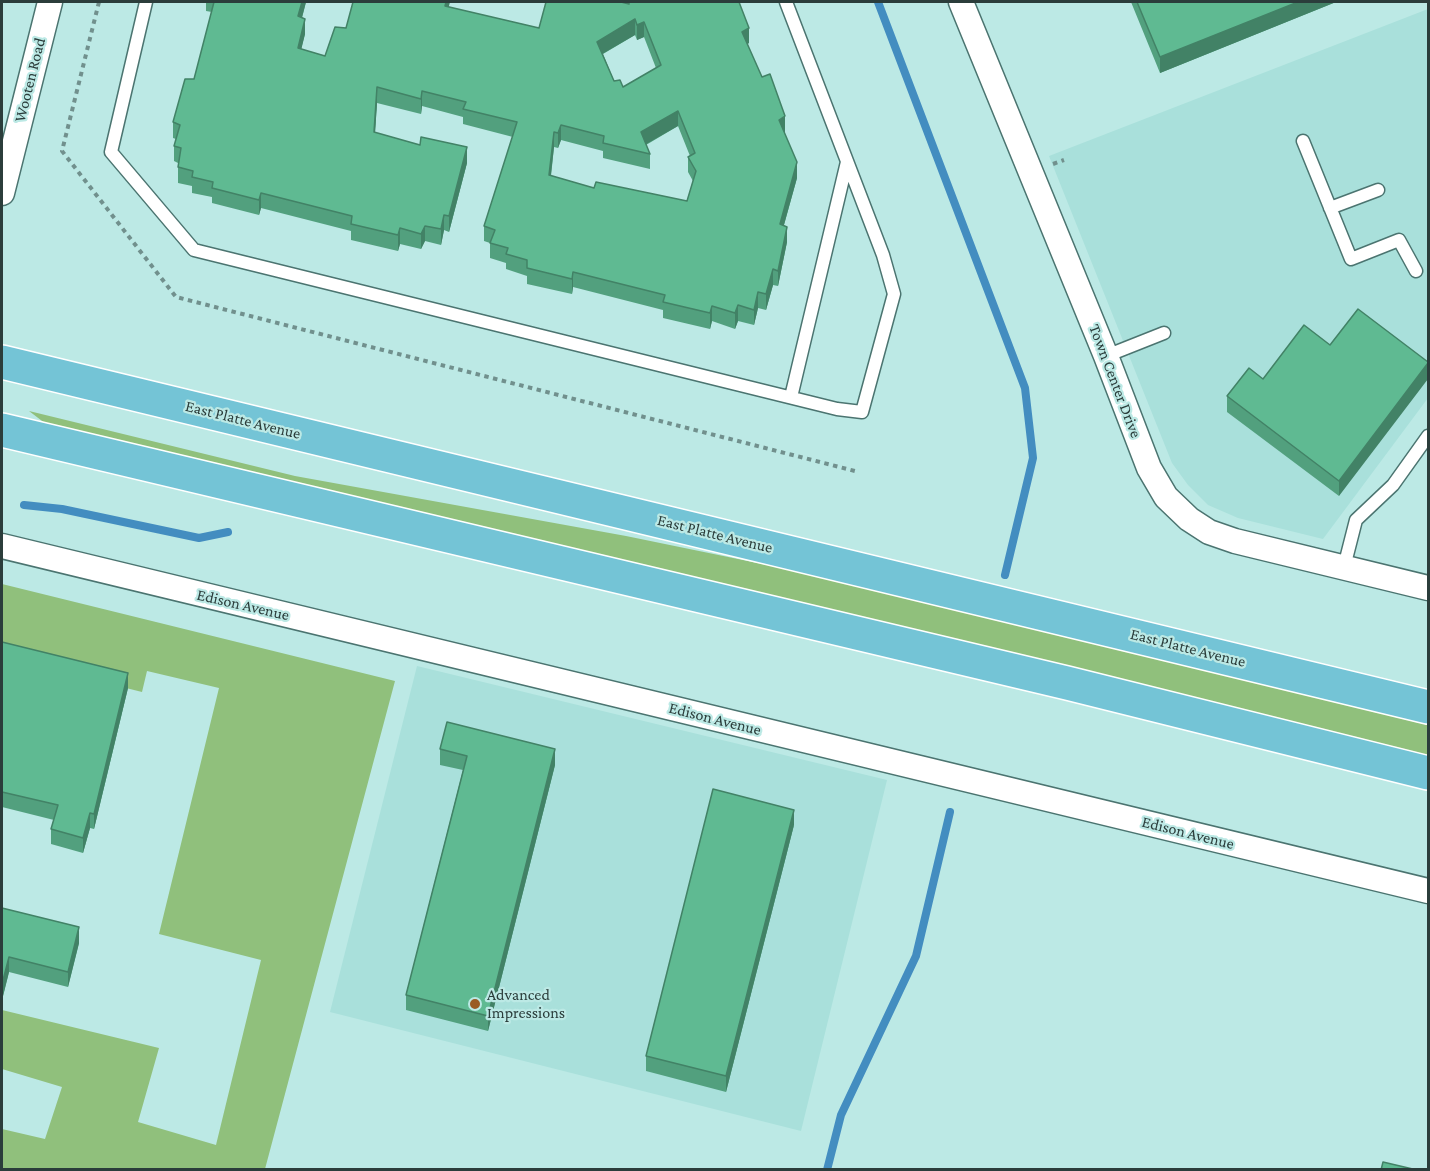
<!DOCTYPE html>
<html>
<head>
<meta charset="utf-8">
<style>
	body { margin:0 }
	#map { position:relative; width:1430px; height:1171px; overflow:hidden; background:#bce9e5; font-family:"Crimson Pro",serif }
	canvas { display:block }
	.frame { position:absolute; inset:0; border:3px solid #2b3d3b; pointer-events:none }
</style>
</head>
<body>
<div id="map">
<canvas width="1430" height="1171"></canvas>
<div class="frame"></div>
</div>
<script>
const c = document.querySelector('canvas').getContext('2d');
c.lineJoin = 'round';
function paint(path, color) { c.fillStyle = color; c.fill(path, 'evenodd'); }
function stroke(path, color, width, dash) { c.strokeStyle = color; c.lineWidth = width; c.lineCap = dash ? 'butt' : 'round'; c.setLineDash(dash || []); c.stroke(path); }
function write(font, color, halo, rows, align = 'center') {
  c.font = font + ' "Crimson Pro",serif'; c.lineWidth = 4.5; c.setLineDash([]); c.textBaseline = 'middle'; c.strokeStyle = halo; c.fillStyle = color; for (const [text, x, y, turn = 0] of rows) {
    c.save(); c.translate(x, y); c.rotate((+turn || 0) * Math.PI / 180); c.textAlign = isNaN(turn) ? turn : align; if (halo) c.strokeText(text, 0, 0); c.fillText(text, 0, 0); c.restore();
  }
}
paint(new Path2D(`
	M1428,9V398L1323,539L1238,518L1208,505L1188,485L1172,463L1049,156Z
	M417,666L887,780L801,1131L330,1012Z`), '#a9e0db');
paint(new Path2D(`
	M29,411L295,476L626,536L811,574L1428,725V761L46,424Z
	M2,584L395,681L265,1169H2V1129L45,1139L62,1087L2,1069V1010L159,1048L138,1122L216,1145L261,960L159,934L219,688L147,671L142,692L2,657Z`), '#90c07c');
stroke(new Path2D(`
	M878,2L1025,388L1033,458L1005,575
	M24,505L62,509L199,538L228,532
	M827,1170L841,1115L916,956L950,812`), '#438dc0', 8);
const service = new Path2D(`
	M146,2L111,152L194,250L837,409L862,412L894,294L883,255L786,2
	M1303,141L1351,259L1399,240L1416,271
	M1330,208L1378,190
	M1106,356L1164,333
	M791,397L847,162
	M1344,567L1356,520L1393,485L1428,436`);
const minor = new Path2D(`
	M961,2L1106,356L1149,468L1166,497L1189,519L1209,532L1235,541L1428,588
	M2,193L50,2
	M2,546L1428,891`);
const trunk = new Path2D(`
	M2,362L1428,707
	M2,430L1067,683L1428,773`);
stroke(service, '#4b7470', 15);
stroke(minor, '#4b7470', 27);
stroke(trunk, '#fff', 36);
stroke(new Path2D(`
	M99,2L62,151L176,297L855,471
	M1053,164L1064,160`), '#71908d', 4, [4.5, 4.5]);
stroke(service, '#fff', 12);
stroke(minor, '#fff', 24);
stroke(trunk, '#74c4d6', 33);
paint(new Path2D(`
	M206,2H306L302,18L305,34L301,49L325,56L346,28L449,7L539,28L623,2H739L749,43L747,44L785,132H784L797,178L784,225L787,242L778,286L773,285L766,310L758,308L754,325L738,321L735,329L712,321L710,329L663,318V310L573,287L572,294L527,284V276L506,269V263L490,258V243L484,241V226L513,137L463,124V117L422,106L421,114L377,103L375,133L467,163L449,232L444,230L441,245L425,241L421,249L400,244L398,251L351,240V231L261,208L259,215L212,203V197L192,193V186L178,183V163L174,161V146L176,139L173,138V122L194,79L212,12L206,11ZM635,35L637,40L644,37L656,68L623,87L614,81L603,54ZM678,126L690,156L688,157V172L693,181L687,201L594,188L551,176L554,147L558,148L561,140L603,151V158L650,169V154L646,145Z
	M1131,2H1336L1160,73Z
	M1358,309L1339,496L1227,412V396L1330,345Z
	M2,642L128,688L94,829L90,828L83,853L51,844V829L54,820L2,807Z
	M440,749L555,765L488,1031L406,1010V995L463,770L440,765Z
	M794,825L726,1092L646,1071V1056Z
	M2,908L79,943L68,987L9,972L2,1000Z`), '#52a07e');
paint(new Path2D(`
	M302,2H306L298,32V16Z
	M446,2H450L445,21V6Z
	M1298,2H1336L1160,73V57Z
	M305,19V34L298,63V48Z
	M635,19V35L597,57V42Z
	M644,22V37L637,40V25Z
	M749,28V43L742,47V32Z
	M377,87V103L374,148V132Z
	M422,91V106L421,114V99Z
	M678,111V126L641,147V132Z
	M785,116V132L779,135V120Z
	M561,125V140L558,148V133Z
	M554,132V147L549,191V175Z
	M467,147V163L449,232V216Z
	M797,162V178L780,239V224Z
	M261,193V208L259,215V200Z
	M444,215V230L441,245V229Z
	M425,226V241L421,249V234Z
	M787,227V242L778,286V271Z
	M400,228V244L398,251V235Z
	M773,269V285L766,310V294Z
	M573,272V287L572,294V279Z
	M758,292V308L754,325V310Z
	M738,305V321L735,329V313Z
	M712,306V321L710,329V313Z
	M1428,363V379L1339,496V481Z
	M128,673V688L94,829V814Z
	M555,749V765L488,1031V1016Z
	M794,810V825L726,1092V1076Z
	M90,813V828L83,853V838Z
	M79,927V943L68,987V972Z
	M9,957V972L2,1000V984Z`), '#428266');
const building = new Path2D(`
	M214,2H302L298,16L305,19L298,48L325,56L335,27L346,28L353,2H446L445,6L539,28L546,2H621L629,4V2H739L749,28L742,32L762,77L770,74L785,116L779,120L797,162L780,224L787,227L778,271L773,269L766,294L758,292L754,310L738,305L735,313L712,306L710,313L663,302L665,295L573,272L572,279L527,268V260L506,254L508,248L490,243L495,230L484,226L517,122L463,109L466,102L422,91L421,99L377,87L374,132L420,145L421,137L467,147L449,216L444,215L441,229L425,226L421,234L400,228L398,235L351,224L352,216L261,193L259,200L212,188L213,182L192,177L193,171L178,167L181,148L174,146L180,125L173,122L185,79H194ZM635,19L637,25L644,22L661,65L623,87L620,80L614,81L597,42ZM678,111L695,153L688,157L696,171L687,201L596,182L594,188L549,175L554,132L558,133L561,125L604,136L603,143L650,154L641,132Z
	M1137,2H1298L1160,57Z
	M1358,309L1428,362V363L1339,481L1227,396L1249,368L1263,379L1304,325L1330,345Z
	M2,642L128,673L94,814L90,813L83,838L51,829L58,805L2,792Z
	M447,722L555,749L488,1016L406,995L467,756L440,749Z
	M713,789L794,810L726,1076L646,1056Z
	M2,908L79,927L68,972L9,957L2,984Z
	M1383,1162L1417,1170H1381Z`);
paint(building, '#5fba92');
stroke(building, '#428266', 1.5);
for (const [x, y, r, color] of [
	[475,1004,6,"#9a5b23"]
]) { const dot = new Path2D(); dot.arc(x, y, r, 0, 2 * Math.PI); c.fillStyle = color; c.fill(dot); stroke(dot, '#bce9e5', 2); }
write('16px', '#2b3d3b', '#bce9e5', [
	["Wooten Road",30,80,-76],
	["Town Center Drive",1115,381,69],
	["East Platte Avenue",243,420,14],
	["East Platte Avenue",715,534,14],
	["Edison Avenue",243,605,13],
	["East Platte Avenue",1188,648,14],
	["Edison Avenue",715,719,14],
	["Edison Avenue",1188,833,14]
]);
write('16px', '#2b3d3b', '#bce9e5', [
	["Advanced",487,995],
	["Impressions",487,1013]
], 'left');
</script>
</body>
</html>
